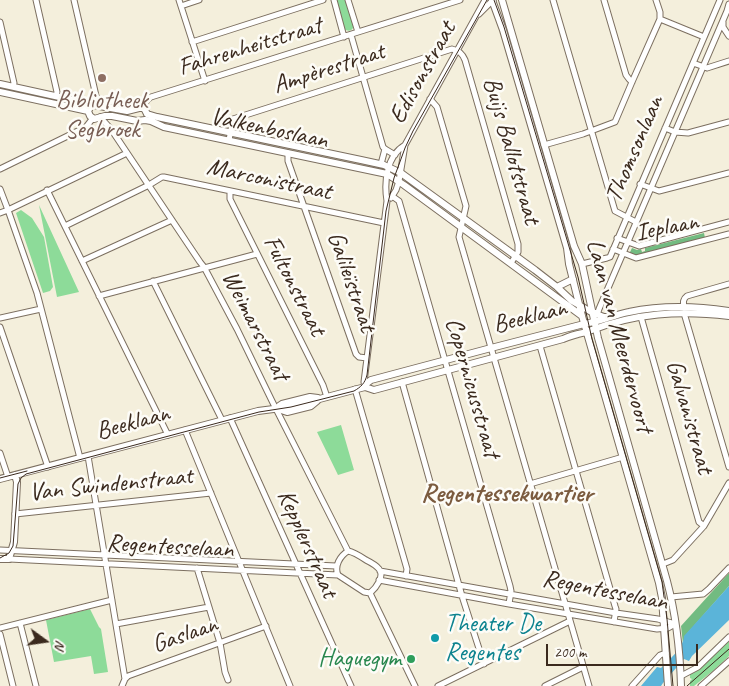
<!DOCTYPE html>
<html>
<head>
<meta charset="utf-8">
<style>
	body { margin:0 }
	#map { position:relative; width:729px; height:686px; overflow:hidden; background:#f4efdc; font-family:Caveat,sans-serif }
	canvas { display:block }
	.north { position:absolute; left:20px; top:616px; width:50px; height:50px; -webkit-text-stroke:4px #fdfcf7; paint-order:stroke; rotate:104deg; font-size:14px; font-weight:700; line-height:20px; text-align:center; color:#3b2a1e }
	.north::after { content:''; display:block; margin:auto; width:18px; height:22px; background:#3b2a1e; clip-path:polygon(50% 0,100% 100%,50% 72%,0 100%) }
	.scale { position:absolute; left:546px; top:644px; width:152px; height:22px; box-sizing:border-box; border:2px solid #3b2a1e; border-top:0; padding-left:6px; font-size:15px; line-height:18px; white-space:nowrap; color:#3b2a1e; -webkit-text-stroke:4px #fdfcf7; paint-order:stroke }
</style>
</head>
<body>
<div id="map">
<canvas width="729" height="686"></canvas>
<div class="north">N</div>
<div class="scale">200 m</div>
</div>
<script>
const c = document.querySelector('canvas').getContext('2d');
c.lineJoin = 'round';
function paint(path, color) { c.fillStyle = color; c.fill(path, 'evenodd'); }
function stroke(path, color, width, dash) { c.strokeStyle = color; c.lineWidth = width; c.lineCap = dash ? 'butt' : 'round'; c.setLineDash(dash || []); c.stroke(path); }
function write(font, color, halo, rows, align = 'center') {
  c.font = font + ' Caveat,sans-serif'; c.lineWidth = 5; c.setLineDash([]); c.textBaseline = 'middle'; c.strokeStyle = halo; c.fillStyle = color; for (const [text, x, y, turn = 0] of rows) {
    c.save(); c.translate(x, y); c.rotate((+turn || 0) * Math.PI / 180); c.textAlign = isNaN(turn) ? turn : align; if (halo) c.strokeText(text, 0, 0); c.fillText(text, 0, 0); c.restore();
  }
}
paint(new Path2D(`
	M336,0H345L354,25C353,31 349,32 344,29Z
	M39,205L79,292L57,297Z
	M21,210L32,218L44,237L53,287L50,291L43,293L16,213Z
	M341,425L354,470L338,475L317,432Z
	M90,609L99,627L101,629L108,672L94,674L91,656L54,662L46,620Z
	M729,639V656L714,670L694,686H690V681L692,679L690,678V674C702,669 719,649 729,639Z`), '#8ddb99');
paint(new Path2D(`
	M704,233L705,238L637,256L629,254L632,248L637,250L641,249L642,252L645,251V248Z
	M729,573V586L685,636V639L683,644L681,626Z`), '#72bb81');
paint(new Path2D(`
	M729,586V620L692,656L689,661L684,659L663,683L661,686H641L657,667L661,668C669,660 684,647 684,636Z`), '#5bb4d9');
const minor = new Path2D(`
	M36,0L57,92L56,96
	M74,0L97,100L103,106
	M179,0L205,81
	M334,0L344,37
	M348,0L358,32
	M553,0L615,211L636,222
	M604,0L626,75L629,79L632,82
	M181,6L199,0
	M479,14L493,0
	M660,19L704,37
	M0,22L14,83L13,86
	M723,22V27L729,36
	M351,35L383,147L385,149L395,155
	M192,42L323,0
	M693,63L707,68L729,61
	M430,99L437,107L466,206L459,237L589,686
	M143,108L147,100L151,97L460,0
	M100,117L111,129L200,262L204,267L237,329L272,401L348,551
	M665,128L675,132L688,133L729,122
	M229,140L233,119L452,49C459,51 462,53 465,60L518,244V252L511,263
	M544,145L583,134L615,122L632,82L660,19V12L656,0
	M288,153V161L356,354L359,357L367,358
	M381,164L385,149
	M0,169L86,127L93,118
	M640,184L659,191L729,173
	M0,189L8,210L0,213
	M47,190L168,435
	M230,191V199L323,385L327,397
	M392,196L399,201L510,586L511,591L509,604
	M391,198L396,190L399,181L405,145L485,0
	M65,226L149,185L162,177H164L384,223
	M617,238L639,246L729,222
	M613,249L636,258L729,234
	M82,261L172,220
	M582,264L607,258L610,257L720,0
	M153,281L222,420
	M99,296L257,254
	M684,307C683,302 683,299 687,296L729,284
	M593,313L598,312L599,309L727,11L729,4
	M684,313L729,467
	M641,317L699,522L704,526
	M0,318L41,309
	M0,327L48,467
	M540,346L615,606L616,609L614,622
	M402,382L462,596L484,664
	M365,387L364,382L387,201C384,183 386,156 405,145
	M355,389L407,569L406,576
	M230,418L351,686
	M185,430L290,686
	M0,453L8,477
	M88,456L125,679
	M80,458L37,293L8,210L127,153
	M530,484L623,457
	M15,514L211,493
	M0,550L336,566
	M348,551C340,556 334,566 338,575L364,592L370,593
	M348,551C354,552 360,556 366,560C370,562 376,565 379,569C385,576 376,588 370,593
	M9,559L338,575
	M663,564L673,560L704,526L729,483
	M197,568L220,643L225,672L228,680
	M380,571L616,613L658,619L675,624
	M379,580L509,604L657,629L668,628L675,624
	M370,593L415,686
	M671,597L703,594L709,589L729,568
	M20,623L36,686
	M116,624L209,607
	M0,628L112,600
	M0,634L13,686
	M681,676L698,667L729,637
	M122,686L125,679L128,676L266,626
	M438,686L570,621
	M545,686L583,667
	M632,686L660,655L666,653
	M701,686L729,661`);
const tertiary = new Path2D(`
	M492,0L503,30L567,248L569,264L582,316L659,583L662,598L668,686
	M502,0L574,246L582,264L598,338L667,581C676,615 680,651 681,686
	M0,84L73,100L81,103L91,106
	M0,92L88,111
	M147,114L145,110L143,108H139L127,111L94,105L91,106L88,111L90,116L94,119L105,116H112L137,121L145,120L151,121L164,127L387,174L404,185L582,316
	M147,114L157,117L361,160L384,165L401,173L535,270L557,287L572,301L593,313L604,317H610
	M557,287L573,279
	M365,387L374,390L563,339C568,337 573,335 578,334C581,333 585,333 589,331C635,313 680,310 729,316
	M279,406L282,404L310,397L318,398
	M278,409L287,412L311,406L317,401
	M0,479L258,411L289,407L365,387L367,383L371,380L491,348L584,324C600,322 613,315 629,312C662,305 696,306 729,311
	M0,559H9L14,542L17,482L15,475`);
stroke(minor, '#7c6f60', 7);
stroke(tertiary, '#7c6f60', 8);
stroke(minor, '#fff', 5);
stroke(tertiary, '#fff', 6);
stroke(new Path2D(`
	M494,0L504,27L578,277L592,339L662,582L667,619L673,686
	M0,478L27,471
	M0,558L9,553L13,546L18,484L21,478L26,474L259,412L291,407L354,391C361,387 365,383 367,375L386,211L394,178L405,148L413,131L487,0
	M687,686L729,649`), '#3b2a1e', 1);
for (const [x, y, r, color] of [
	[102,78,5,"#8d6e63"],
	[435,638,5,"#0f9aa8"],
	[411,659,5,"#2e9e5b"]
]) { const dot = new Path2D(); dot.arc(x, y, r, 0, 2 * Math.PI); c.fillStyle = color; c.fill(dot); stroke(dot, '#fdfcf7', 2); }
write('25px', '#3b2a1e', '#fdfcf7', [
	["Fahrenheitstraat",250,47,-17],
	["Ampèrestraat",329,69,-18],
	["Edisonstraat",423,73,-61],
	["Valkenboslaan",269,129,12],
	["Thomsonlaan",635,149,-67],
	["Buijs Ballotstraat",511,151,74],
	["Marconistraat",269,180,12],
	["Ieplaan",667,228,-11],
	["Galileïstraat",351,282,71],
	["Fultonstraat",294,286,63],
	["Beeklaan",530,317,-14],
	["Weimarstraat",255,326,63],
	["Laan van Meerdervoort",619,336,75],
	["Copernicusstraat",472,388,74],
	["Galvanistraat",689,417,74],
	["Beeklaan",133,423,-15],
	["Van Swindenstraat",111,485,-6],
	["Kepplerstraat",307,544,66],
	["Regentesselaan",170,547,3],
	["Regentesselaan",605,591,11],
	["Gaslaan",185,635,-19]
]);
write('25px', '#785e54', '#fdfcf7', [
	["Bibliotheek",102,101],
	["Segbroek",102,130]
]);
write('25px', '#0d838f', '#fdfcf7', [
	["Theater De",445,624],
	["Regentes",445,653]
], 'left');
write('25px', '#27864d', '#fdfcf7', [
	["Haguegym",401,659]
], 'right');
write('bold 26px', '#7b5b3f', '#fdfcf7', [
	["Regentessekwartier",507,494]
]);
</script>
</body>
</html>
